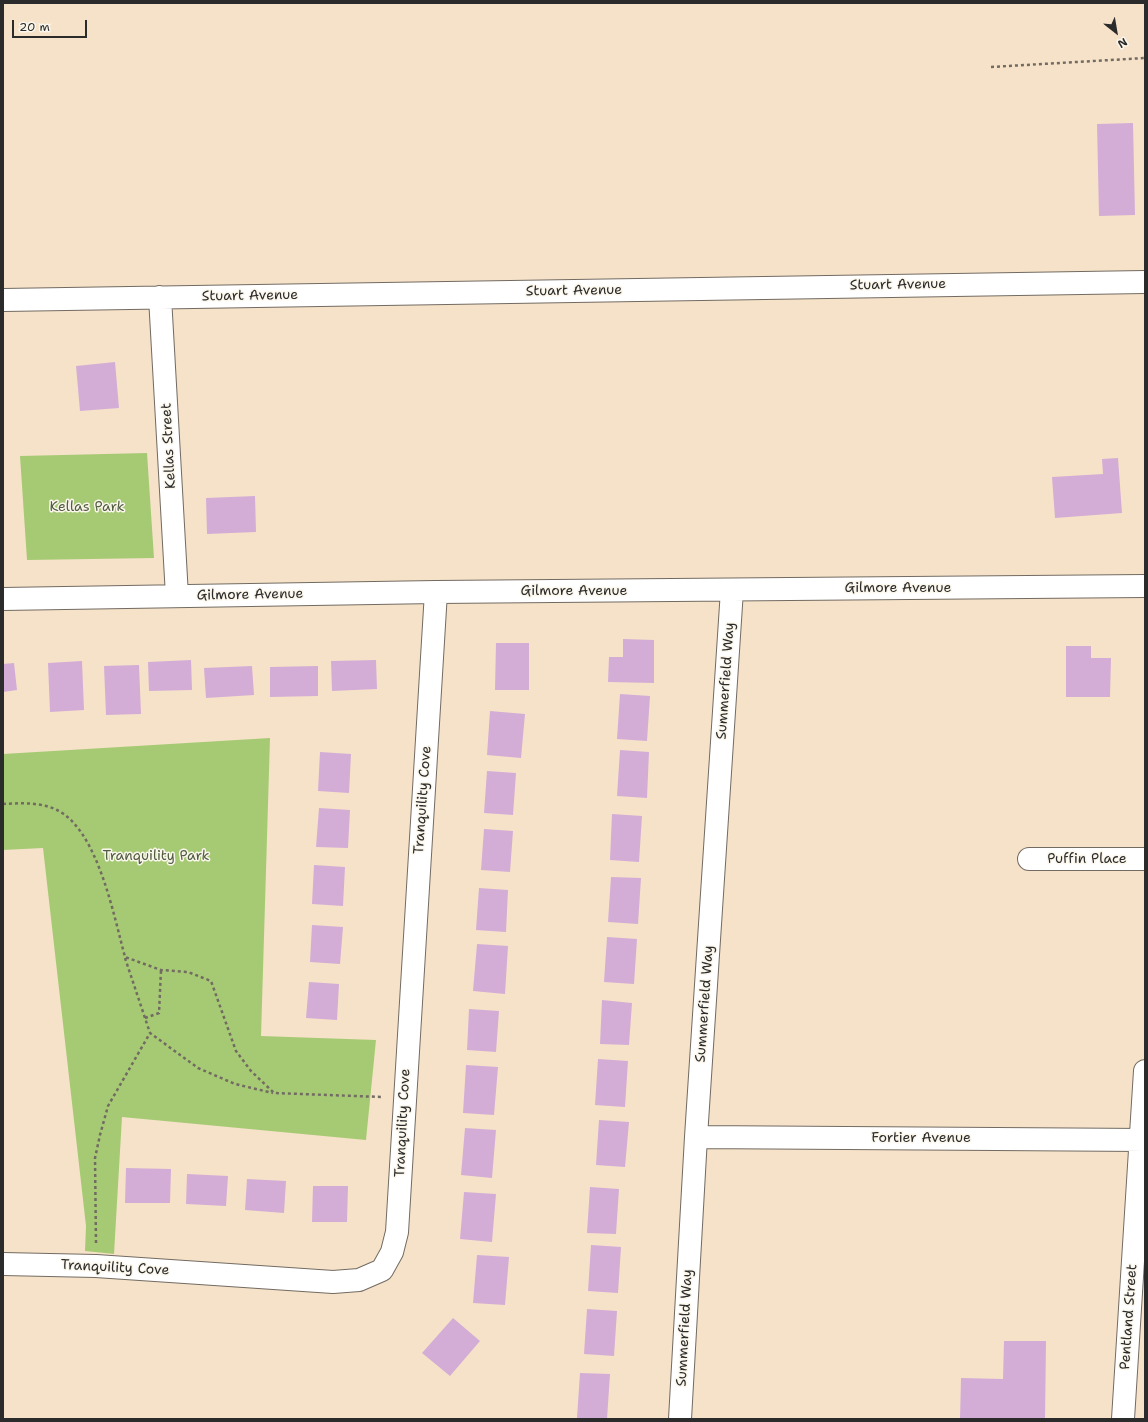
<!DOCTYPE html>
<html>
<head>
<meta charset="utf-8">
<style>
	body { margin:0 }
	#map { position:relative; width:1148px; height:1422px; overflow:hidden; background:#f6e2c9; font-family:"Shantell Sans",sans-serif }
	canvas { display:block }
	.frame { position:absolute; inset:0; border:4px solid #2b2b2b; pointer-events:none }
	.north { position:absolute; left:1096px; top:12px; width:40px; height:40px; -webkit-text-stroke:3px #fbf7ec; paint-order:stroke; rotate:149deg; font-size:11px; font-weight:700; line-height:16px; text-align:center; color:#2b2b2b }
	.north::after { content:''; display:block; margin:auto; width:14px; height:18px; background:#2b2b2b; clip-path:polygon(50% 0,100% 100%,50% 72%,0 100%) }
	.scale { position:absolute; left:12px; top:20px; width:75px; height:18px; box-sizing:border-box; border:2px solid #2b2b2b; border-top:0; padding-left:5px; font-size:12px; line-height:14px; white-space:nowrap; color:#2b2b2b; -webkit-text-stroke:3px #fbf7ec; paint-order:stroke }
</style>
</head>
<body>
<div id="map">
<canvas width="1148" height="1422"></canvas>
<div class="frame"></div>
<div class="north">N</div>
<div class="scale">20 m</div>
</div>
<script>
const c = document.querySelector('canvas').getContext('2d');
c.lineJoin = 'round';
function paint(path, color) { c.fillStyle = color; c.fill(path, 'evenodd'); }
function stroke(path, color, width, dash) { c.strokeStyle = color; c.lineWidth = width; c.lineCap = dash ? 'butt' : 'round'; c.setLineDash(dash || []); c.stroke(path); }
function write(font, color, halo, rows, align = 'center') {
  c.font = font + ' "Shantell Sans",sans-serif'; c.lineWidth = 3; c.setLineDash([]); c.textBaseline = 'middle'; c.strokeStyle = halo; c.fillStyle = color; for (const [text, x, y, turn = 0] of rows) {
    c.save(); c.translate(x, y); c.rotate((+turn || 0) * Math.PI / 180); c.textAlign = isNaN(turn) ? turn : align; if (halo) c.strokeText(text, 0, 0); c.fillText(text, 0, 0); c.restore();
  }
}
paint(new Path2D(`
	M147,453L154,558L27,560L20,456Z
	M270,738L261,1036L376,1040L366,1140L122,1117L114,1254L85,1251L86,1226L43,848L3,850V754Z`), '#a6ca74');
paint(new Path2D(`
	M1133,123L1135,215L1099,216L1097,124Z
	M115,362L119,408L80,411L76,366Z
	M1118,458L1122,513L1055,518L1052,477L1103,474L1102,459Z
	M255,496L256,532L207,534L206,498Z
	M623,639L654,640V683L608,682L609,657H623Z
	M496,643H529V690H495Z
	M1066,646H1091V658H1111L1110,697H1066Z
	M191,660L192,690L149,691L148,662Z
	M376,660L377,689L332,691L331,661Z
	M82,661L84,710L50,712L48,663Z
	M14,663L17,690L3,692V664Z
	M139,665L141,714L106,715L104,666Z
	M252,666L254,695L206,698L204,668Z
	M318,666V696L270,697V667Z
	M620,694L650,696L647,741L617,739Z
	M490,711L525,714L521,758L487,755Z
	M620,750L649,752L647,798L617,796Z
	M320,752L351,754L349,793L318,791Z
	M487,771L516,773L513,815L484,813Z
	M319,808L350,810L348,848L316,847Z
	M612,814L642,816L639,862L610,860Z
	M484,829L513,831L510,872L481,870Z
	M314,865L345,867L343,906L312,904Z
	M611,877L641,878L638,924L608,922Z
	M479,888L508,890L506,932L476,930Z
	M312,925L343,927L340,964L310,962Z
	M607,937L637,939L634,984L604,982Z
	M477,944L508,946L505,994L473,991Z
	M309,982L339,984L337,1020L306,1018Z
	M602,1000L632,1003L629,1045L600,1044Z
	M469,1009L499,1011L496,1052L467,1050Z
	M598,1059L628,1061L625,1107L595,1105Z
	M466,1065L498,1067L494,1115L463,1113Z
	M599,1120L629,1122L625,1167L596,1165Z
	M465,1128L496,1130L492,1178L461,1175Z
	M126,1168L171,1169L170,1203H125Z
	M187,1174L228,1176L226,1206L186,1204Z
	M247,1179L286,1181L284,1213L245,1210Z
	M313,1186H348L347,1222H312Z
	M590,1187L619,1189L616,1234L587,1233Z
	M464,1192L496,1194L492,1242L460,1239Z
	M591,1245L621,1247L618,1293L588,1291Z
	M477,1255L509,1257L505,1305L473,1303Z
	M587,1309L617,1311L614,1356L584,1354Z
	M453,1318L480,1341L450,1376L422,1353Z
	M1004,1341H1046L1045,1419H960L961,1378L1003,1379Z
	M580,1373L610,1374L607,1419L577,1418Z`), '#d3add6');
const minor = new Path2D(`
	M160,297L177,596
	M3,300L1145,282
	M3,599L436,592L1145,586
	M1029,859H1145
	M696,1137L1145,1140
	M3,1264L96,1266L333,1282L359,1280L382,1270L392,1252L397,1232L436,592
	M680,1419L696,1137L732,590
	M1123,1419L1145,1071`);
stroke(minor, '#726b62', 24);
stroke(new Path2D(`
	M991,67L1145,58
	M3,804C21,803 40,802 57,810C98,830 114,917 125,957L161,970L188,972L211,981L236,1051L251,1071L274,1093L382,1097
	M125,958L150,1033
	M145,1018L159,1013L161,970
	M96,1243L95,1158L100,1135L108,1106L150,1033L198,1068L235,1084L273,1093`), '#726b62', 2.5, [3, 3]);
stroke(minor, '#fff', 22);
write('14px', '#2b2b2b', '#fbf7ec', [
	["Stuart Avenue",898,285,-1],
	["Stuart Avenue",574,291,-1],
	["Stuart Avenue",250,296,-1],
	["Kellas Street",169,446,-93],
	["Gilmore Avenue",898,588],
	["Gilmore Avenue",574,591],
	["Gilmore Avenue",250,595,-1],
	["Summerfield Way",726,681,-86],
	["Tranquility Cove",423,800,-86],
	["Puffin Place",1087,859],
	["Summerfield Way",705,1004,-86],
	["Tranquility Cove",403,1123,-87],
	["Fortier Avenue",921,1138],
	["Tranquility Cove",115,1268,3],
	["Pentland Street",1129,1317,-86],
	["Summerfield Way",685,1328,-87]
]);
write('14px', '#505b41', '#fbf7ec', [
	["Kellas Park",87,507],
	["Tranquility Park",156,856]
]);
</script>
</body>
</html>
